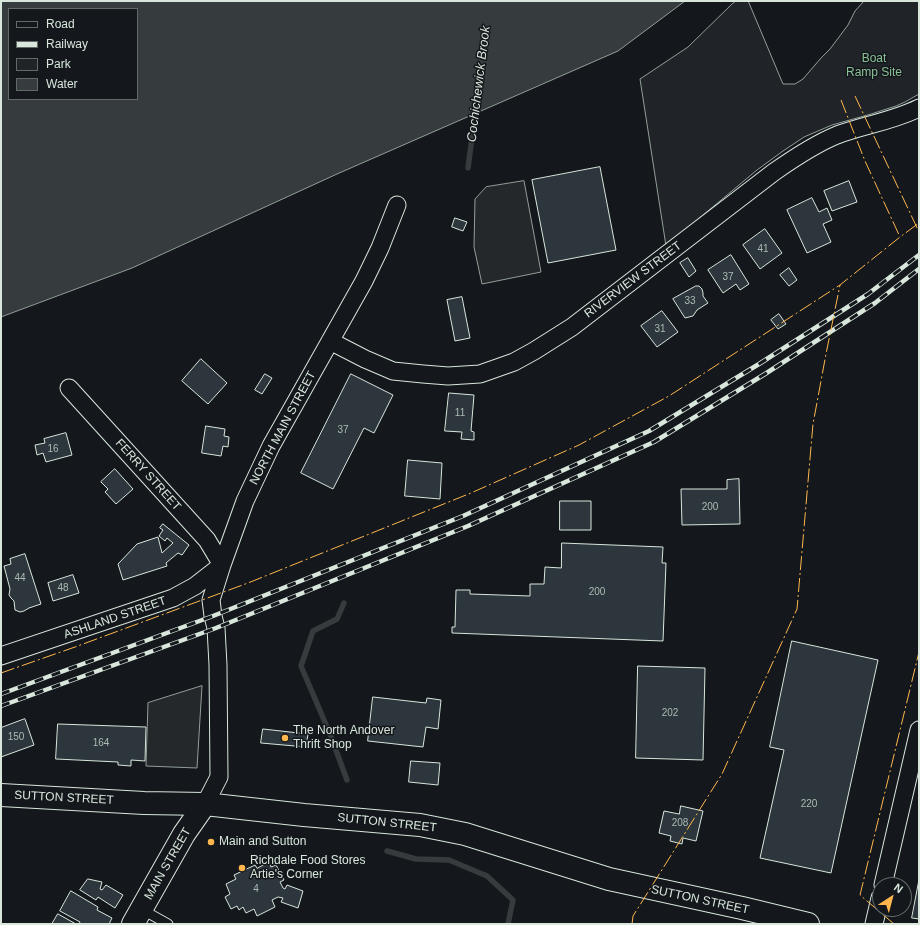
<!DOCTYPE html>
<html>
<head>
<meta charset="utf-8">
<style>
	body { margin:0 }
	#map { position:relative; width:920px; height:925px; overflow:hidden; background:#14181c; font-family:Arial,sans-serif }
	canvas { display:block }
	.frame { position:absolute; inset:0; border:2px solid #d8e6dc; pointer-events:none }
	.legend { position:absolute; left:8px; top:8px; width:130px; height:92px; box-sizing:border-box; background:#14181c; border:1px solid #626a69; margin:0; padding:5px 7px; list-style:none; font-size:12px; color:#d8e6dc }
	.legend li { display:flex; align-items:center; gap:8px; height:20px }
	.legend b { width:20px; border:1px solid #626a69 }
	.north { position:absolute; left:872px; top:877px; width:40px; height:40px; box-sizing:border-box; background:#14181c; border:1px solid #626a69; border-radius:50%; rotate:36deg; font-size:11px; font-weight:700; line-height:16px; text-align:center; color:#d8e6dc }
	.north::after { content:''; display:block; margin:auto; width:14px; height:18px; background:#ffb74d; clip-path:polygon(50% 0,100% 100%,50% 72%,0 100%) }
</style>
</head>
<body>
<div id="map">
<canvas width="920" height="925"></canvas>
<div class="frame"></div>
<ul class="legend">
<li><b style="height:5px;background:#14181c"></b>Road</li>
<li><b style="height:5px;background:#d8e6dc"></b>Railway</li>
<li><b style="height:11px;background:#202428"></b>Park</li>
<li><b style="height:11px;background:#363b3e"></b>Water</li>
</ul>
<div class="north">N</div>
</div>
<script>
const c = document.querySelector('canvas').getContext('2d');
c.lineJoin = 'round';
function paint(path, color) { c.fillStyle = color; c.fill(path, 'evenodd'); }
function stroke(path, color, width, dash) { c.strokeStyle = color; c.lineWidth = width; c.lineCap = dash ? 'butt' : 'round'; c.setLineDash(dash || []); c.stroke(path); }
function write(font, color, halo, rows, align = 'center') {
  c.font = font + ' Arial,sans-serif'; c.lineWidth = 3; c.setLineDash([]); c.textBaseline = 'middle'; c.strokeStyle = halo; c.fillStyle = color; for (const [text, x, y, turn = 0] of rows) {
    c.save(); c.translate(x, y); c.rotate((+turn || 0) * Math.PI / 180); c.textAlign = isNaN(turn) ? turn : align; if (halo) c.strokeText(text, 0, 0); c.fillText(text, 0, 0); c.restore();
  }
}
const green = new Path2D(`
	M736,1H748L749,3L783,84H795L803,79L821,58L830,49L848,25L855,11L864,1H919V94L905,102L896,106L871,114L832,125L804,137L783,151L757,170L666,246L640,79L688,47L732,4Z`);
paint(green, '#202428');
stroke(green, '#939e99', 1);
const parking = new Path2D(`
	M524,181L541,272L482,284L474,247L475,199L486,187Z
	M202,686L197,768L146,766L148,703Z`);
paint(parking, '#24282b');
stroke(parking, '#939e99', 1);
const water = new Path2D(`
	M1,1H685L618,51L337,174L132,268L1,317ZM9,9H137V99H9Z`);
paint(water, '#363b3e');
stroke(water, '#939e99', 1);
stroke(new Path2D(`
	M468,168L476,107
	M344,603L337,619L313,631L301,666L330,734L347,780
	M387,851L416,859L449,860L487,876L513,900L508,924`), '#363b3e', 5.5);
const building = new Path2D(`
	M600,167L616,250L548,263L532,180Z
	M849,181L857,202L832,211L824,191Z
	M812,198L819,212L827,208L832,220L823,224L831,242L807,253L787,210Z
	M455,218L467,222L463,231L452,227Z
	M765,229L782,253L760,269L743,245Z
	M731,255L749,284L740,290L736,284L723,293L708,270Z
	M688,258L696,271L689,277L680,263Z
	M789,268L797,280L789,286L780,275Z
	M696,286H699L702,289L703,293V296L708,303L697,310L693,316L685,318L673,299Z
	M462,297L470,338L455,341L447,300Z
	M662,311L678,332L657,347L641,326Z
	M779,314L786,324L778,329L771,320Z
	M201,359L227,383L208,404L182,381Z
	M265,374L272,378L262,394L255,390Z
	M351,374L393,395L374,433L364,428L333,489L301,473Z
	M449,393L474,395L471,431L474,432V440L461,439L462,432L445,431Z
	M206,426L225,429L224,436L229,437L228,447L223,446L221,456L202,453Z
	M66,433L72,455L46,462L43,453L37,455L35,445L45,443L44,439Z
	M408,460L442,463L440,499L405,496Z
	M115,469L133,489L116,504L105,492L108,489L101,482Z
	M739,479L740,524L682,525L681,489H727V480Z
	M560,501H591V530H560Z
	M163,524L189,545L182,555L178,553L166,563L167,566L123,580L118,564L137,544L158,537L162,553L173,543L167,538L165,541L159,536L163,530L160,528Z
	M562,543L663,547L662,563H666L663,641L452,633V627H455L456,590H470V594L530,596V584H544L545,567L561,568Z
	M25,554L41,604L29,608L24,611L20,612L15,610L14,601L11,598L9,595L10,589L4,566L11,564L10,559Z
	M73,575L79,593L53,601L48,583Z
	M792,641L878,660L831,873L760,858L784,750L770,747Z
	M638,666L705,668L703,760L636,758Z
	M373,697L426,703L427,698L441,700L438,729L426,727L423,747L368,741Z
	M25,719L34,745L1,757V728Z
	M58,724L146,727L145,761L131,760V766L118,765V762L56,759Z
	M263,729L308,734L306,747L261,743Z
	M411,761L440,763L438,785L409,782Z
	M681,806L703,811L696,841L683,838L682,844L670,841L671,836L659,833L664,811L679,814Z
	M269,862L271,867L276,865L284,880L280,882L283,888L285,889L287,885L303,891L298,908L281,902L283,898L278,897L272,900L275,907L257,916L254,909L246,913L243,907L239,910L237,906L231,909L225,897L230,894L226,884L236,879L234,875L255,865L257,868Z
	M88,879L102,882L100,889L102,890L106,885L123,895L115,908L98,897L96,900L80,890Z
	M919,880V919L912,918Z
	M71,891L98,907L97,910L112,918L109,924H79L80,922L60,911Z
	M58,914L76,924H52Z`);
paint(building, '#2c363c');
stroke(building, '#d8e6dc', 1);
const service = new Path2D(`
	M141,909L168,924`);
const minor = new Path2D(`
	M330,341L365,359L393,371L423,374L448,376L480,374L514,362L534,351L572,327L774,172C794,158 815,144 837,135C864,125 893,121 919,108
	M69,388L207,540L222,565
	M1,656L173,598L195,586L222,565
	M205,804L219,777L218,665L216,628L213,616L211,600L222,565L245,501L271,446L364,281L380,248L397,205
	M883,885L919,730
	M874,924L880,898`);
const secondary = new Path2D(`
	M133,924L184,834L205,804`);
const trunk = new Path2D(`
	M1,795L144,803L205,804L304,815L420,825L465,834L609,879L742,908L808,924`);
stroke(service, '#d8e6dc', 11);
stroke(minor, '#d8e6dc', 19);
stroke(secondary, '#d8e6dc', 24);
stroke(trunk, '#d8e6dc', 24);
stroke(service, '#14181c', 9);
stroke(minor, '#14181c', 17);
stroke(secondary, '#14181c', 22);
stroke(trunk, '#14181c', 22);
const rail = new Path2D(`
	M1,694L213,616L463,516L649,431L759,364L868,294L919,255
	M1,706L216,628L468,526L654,442L765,374L875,303L919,269`);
stroke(rail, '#d8e6dc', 4.5);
stroke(rail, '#14181c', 3, [9]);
stroke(new Path2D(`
	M855,96L919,232
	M841,100L865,161L900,237
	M1,673L75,647L248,583L471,493L579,445L669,396L840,285L900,237L919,223
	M632,924L633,916L722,774L797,609L813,424L826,354L840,285
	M894,924L860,895L919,652`), '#ffb74d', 1, [14, 3, 2, 3]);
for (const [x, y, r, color] of [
	[285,738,4,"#ffb74d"],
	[211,842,4,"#ffb74d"],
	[242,868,4,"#ffb74d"]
]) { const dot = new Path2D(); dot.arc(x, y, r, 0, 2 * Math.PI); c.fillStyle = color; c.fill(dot); stroke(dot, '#14181c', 1.5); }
write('10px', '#adbab4', null, [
	["41",763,249],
	["37",728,277],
	["33",690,301],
	["31",660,329],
	["11",460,413],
	["37",343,430],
	["16",53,449],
	["200",710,507],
	["44",20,578],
	["48",63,588],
	["200",597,592],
	["202",670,713],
	["150",16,737],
	["164",101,743],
	["220",809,804],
	["208",680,823],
	["4",256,889]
]);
write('12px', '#8ac095', '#14181c', [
	["Boat",874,59],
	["Ramp Site",874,73]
]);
write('12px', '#d8e6dc', '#14181c', [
	["RIVERVIEW STREET",633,280,-37],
	["NORTH MAIN STREET",283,428,-62],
	["FERRY STREET",148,475,48],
	["ASHLAND STREET",115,618,-19],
	["SUTTON STREET",64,798,3],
	["SUTTON STREET",387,823,6],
	["MAIN STREET",168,864,-60],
	["SUTTON STREET",700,900,12]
]);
write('12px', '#d8e6dc', '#14181c', [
	["The North Andover",293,731],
	["Thrift Shop",293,745],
	["Main and Sutton",219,842],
	["Richdale Food Stores",250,861],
	["Artie's Corner",250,875]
], 'left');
write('italic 13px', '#d8e6dc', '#14181c', [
	["Cochichewick Brook",479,84,-83]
]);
</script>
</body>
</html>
